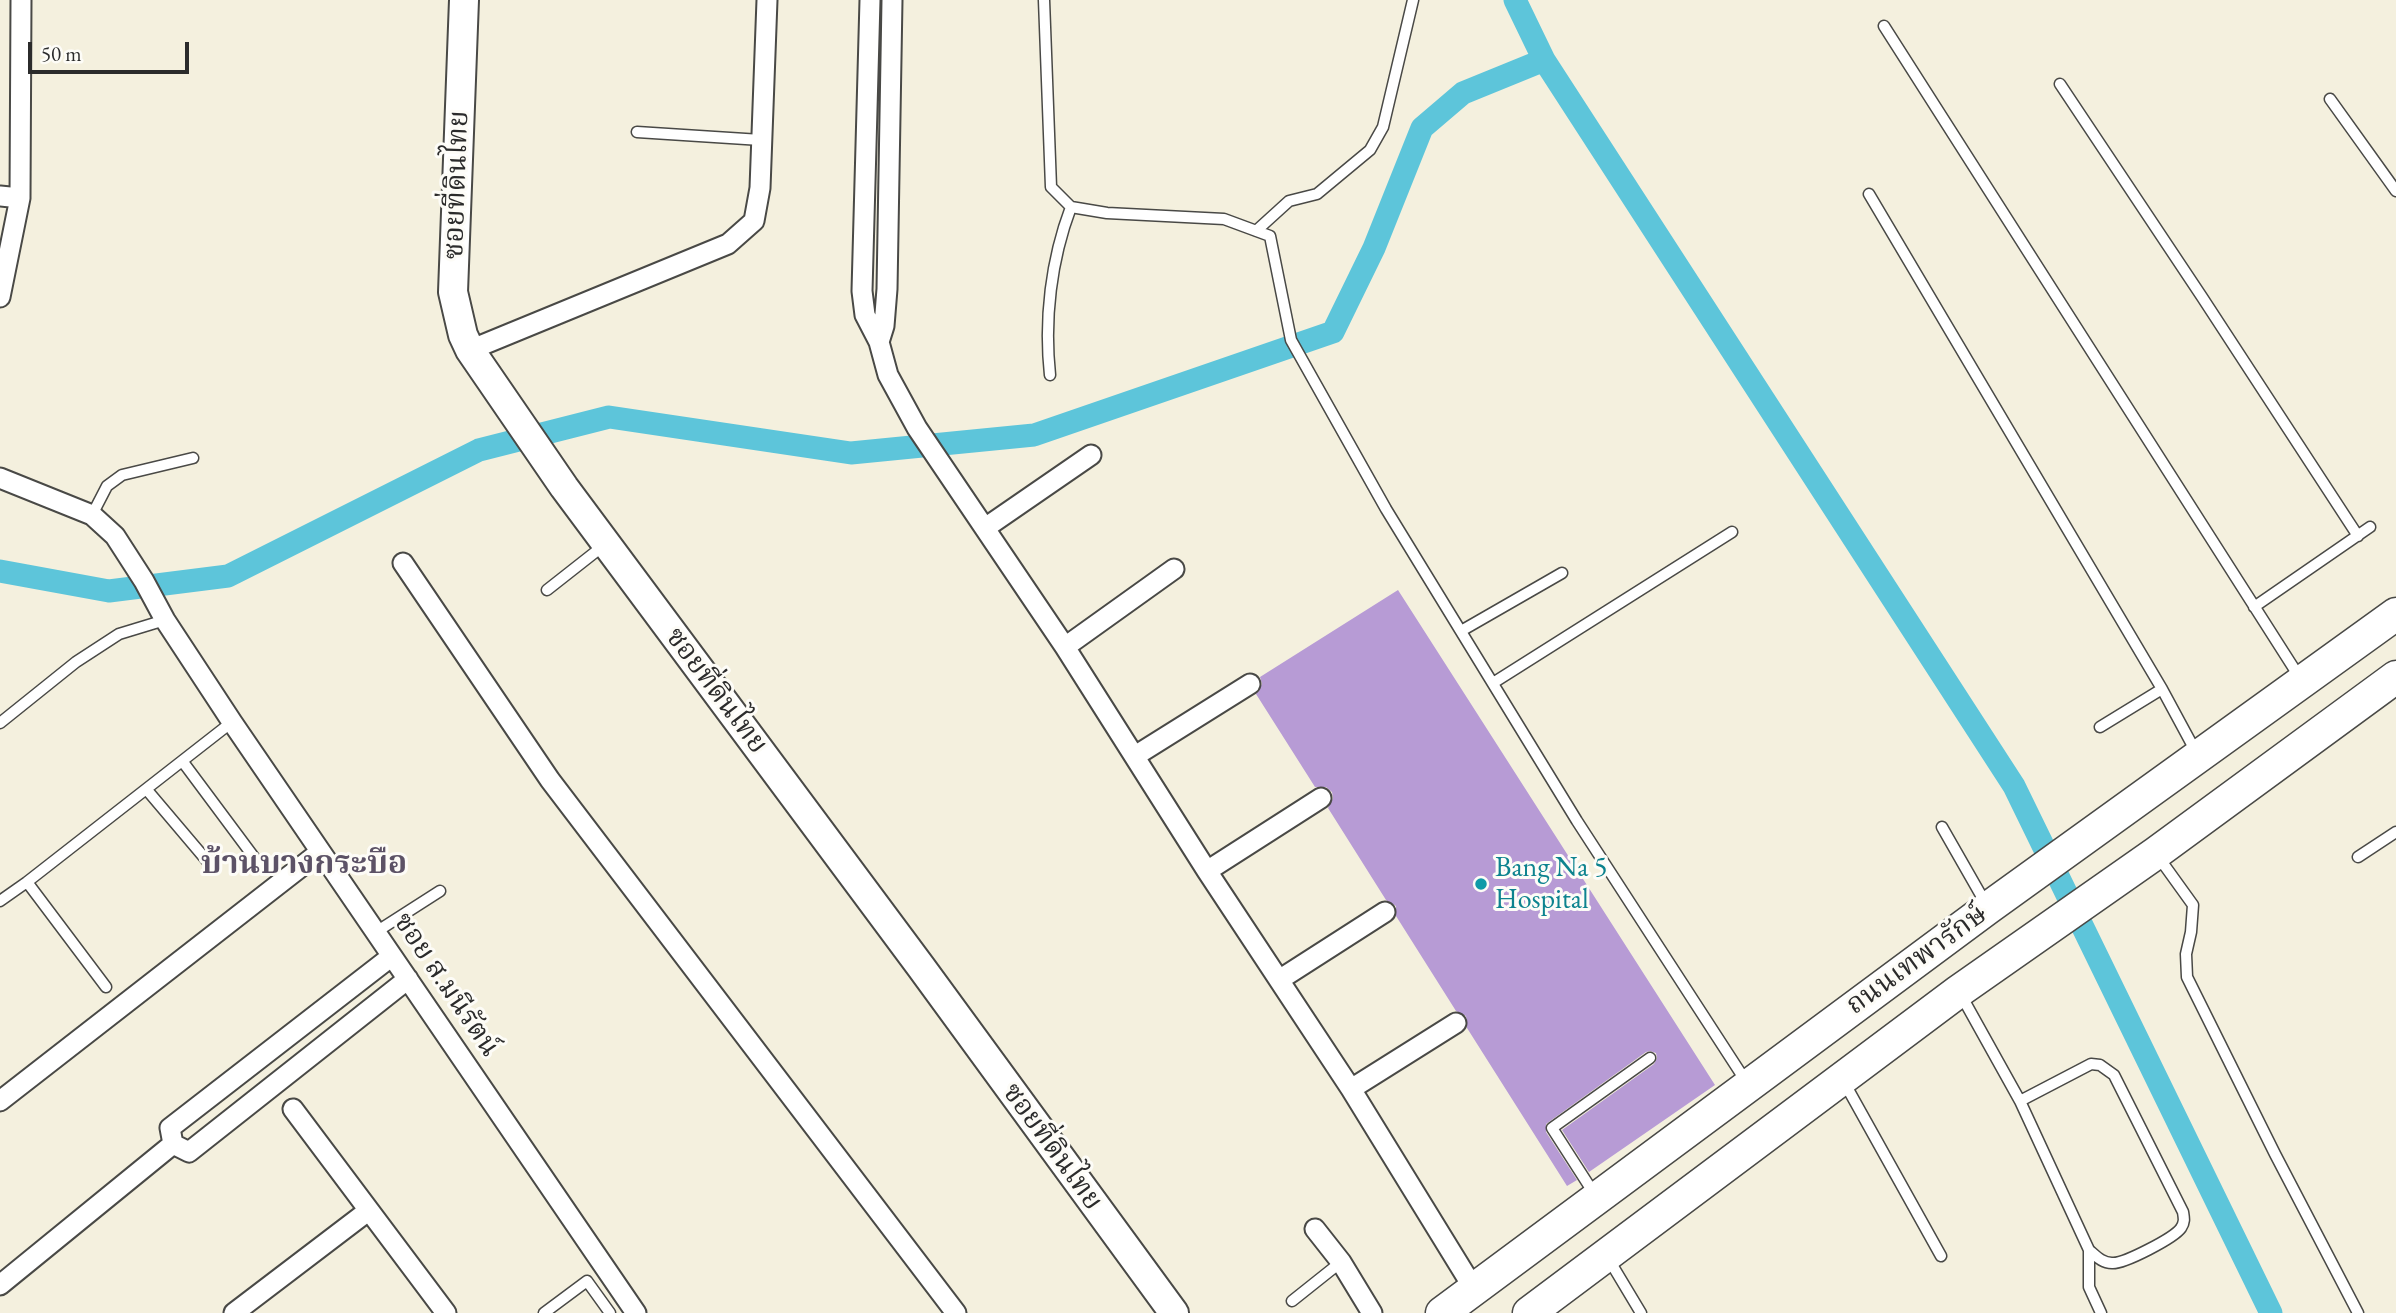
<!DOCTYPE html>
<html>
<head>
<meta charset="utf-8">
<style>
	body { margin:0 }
	#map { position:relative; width:2396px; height:1313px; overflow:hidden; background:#f4f0de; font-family:"EB Garamond",serif }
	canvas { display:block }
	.scale { position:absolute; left:28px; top:42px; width:161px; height:32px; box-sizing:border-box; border:4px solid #2b2b2b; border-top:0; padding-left:9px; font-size:21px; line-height:24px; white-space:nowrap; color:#2b2b2b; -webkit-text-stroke:5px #fdfcf7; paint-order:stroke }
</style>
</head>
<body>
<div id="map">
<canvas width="2396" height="1313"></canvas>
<div class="scale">50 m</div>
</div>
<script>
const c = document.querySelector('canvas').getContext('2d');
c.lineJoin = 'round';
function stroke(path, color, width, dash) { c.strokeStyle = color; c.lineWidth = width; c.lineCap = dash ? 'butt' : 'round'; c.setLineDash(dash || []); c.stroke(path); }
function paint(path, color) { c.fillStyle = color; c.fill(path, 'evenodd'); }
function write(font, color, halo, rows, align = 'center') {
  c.font = font + ' "EB Garamond","Noto Serif Thai",serif'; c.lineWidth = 6; c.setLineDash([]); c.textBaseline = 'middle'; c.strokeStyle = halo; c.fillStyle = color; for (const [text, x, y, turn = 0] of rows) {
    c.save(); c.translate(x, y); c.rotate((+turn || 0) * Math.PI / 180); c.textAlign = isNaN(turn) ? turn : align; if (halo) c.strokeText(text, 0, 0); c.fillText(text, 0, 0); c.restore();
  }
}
stroke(new Path2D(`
	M1515,0L1544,60L2014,786L2271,1313
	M0,571L109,591L228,576L479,450L609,417L851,453L1034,435L1333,332L1374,248L1422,128L1463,93L1544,60`), '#5dc5da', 23);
paint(new Path2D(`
	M1398,590L1715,1085L1589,1172L1562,1130L1654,1064L1657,1058L1656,1053L1650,1051L1646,1052L1546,1124V1132L1577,1180L1567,1186L1467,1028L1466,1016L1456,1011L1396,916V906L1386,900L1328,808L1333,798L1332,792L1326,787H1315L1256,694L1262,684L1260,677Z`), '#b79bd5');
const lane = new Path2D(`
	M1044,0L1051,187L1071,207L1107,213L1224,219L1270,236L1291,340L1386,509L1577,821L1747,1083
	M1884,26L2300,678
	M2060,84L2202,297L2358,536
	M2330,99L2396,191
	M637,132L761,140
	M1869,194L2162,689L2196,752
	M1256,231L1289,201L1317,194L1370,150L1383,127L1413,0
	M1050,375C1044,319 1051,260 1071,207
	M92,515L107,486L122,475L193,458
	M547,590L603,546
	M2254,607L2370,527
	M1461,631L1562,573
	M1493,683L1732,532
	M0,723L76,662L119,634L165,620
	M2100,727L2162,689
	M183,762L259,864
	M147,790L208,862
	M1942,827L1986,904
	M2157,855L2193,905L2191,932L2186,954L2187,977L2275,1154L2358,1313
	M2358,857L2396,832
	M0,901L27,882
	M376,932L440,891
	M106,987L27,882L232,722
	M1961,995L2020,1101L2089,1250C2096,1256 2102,1263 2112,1263C2124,1264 2174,1238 2181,1228C2185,1222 2184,1218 2183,1212L2114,1075L2100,1065L2091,1064L2020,1101
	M1844,1082L1941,1256
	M1595,1195L1552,1128L1650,1058
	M2089,1250V1287L2101,1313
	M1608,1258L1641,1313
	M1292,1301L1341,1262
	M544,1313L587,1281L610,1313`);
const street = new Path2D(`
	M870,0L862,291L865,315L879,342L888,375L917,428L1065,647L1207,871L1351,1089L1474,1289
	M0,196L20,198
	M0,297L20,198L21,0
	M879,342L884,326L887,289L892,0
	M470,350L728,244L754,221L760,188L767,0
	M0,478L92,515L115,536L144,581L165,620L232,722L636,1313
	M985,528L1091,455
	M403,563L550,780L956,1313
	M1065,647L1174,569
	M1135,756L1250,684
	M1207,871L1321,798
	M392,956L170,1128L173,1144L189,1152L408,979
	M1279,980L1385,912
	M1351,1089L1456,1023
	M0,1101L320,852
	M293,1109L446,1313
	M1315,1229L1341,1262L1372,1313
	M0,1285L173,1144
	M234,1313L368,1211`);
const secondary = new Path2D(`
	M464,0L453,292L463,335L470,350L564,487L921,967L1174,1313`);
const primary = new Path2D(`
	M1442,1313L1988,908L2396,614
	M1529,1313L1959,991L2156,853L2396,677`);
stroke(lane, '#494946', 13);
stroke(street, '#494946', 23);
stroke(secondary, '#494946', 32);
stroke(primary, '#494946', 35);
stroke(lane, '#fff', 10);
stroke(street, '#fff', 19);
stroke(secondary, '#fff', 28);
stroke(primary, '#fff', 32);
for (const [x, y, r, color] of [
	[1481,884,7,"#0f9aa8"]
]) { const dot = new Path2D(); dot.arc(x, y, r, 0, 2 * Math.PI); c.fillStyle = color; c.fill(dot); stroke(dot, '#fdfcf7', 2.5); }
write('28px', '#2b2b2b', '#fdfcf7', [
	["ซอยที่ดินไทย",457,185,-88],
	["ซอยที่ดินไทย",716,691,53],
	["ถนนเทพารักษ์",1917,960,-36],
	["ซอย ส.มนีรัตน์",446,985,56],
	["ซอยที่ดินไทย",1052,1147,54]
]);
write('28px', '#0d838f', '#fdfcf7', [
	["Bang Na 5",1495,868],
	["Hospital",1495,900]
], 'left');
write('bold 32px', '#5c5266', '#fdfcf7', [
	["บ้านบางกระบือ",304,864]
]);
</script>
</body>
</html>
